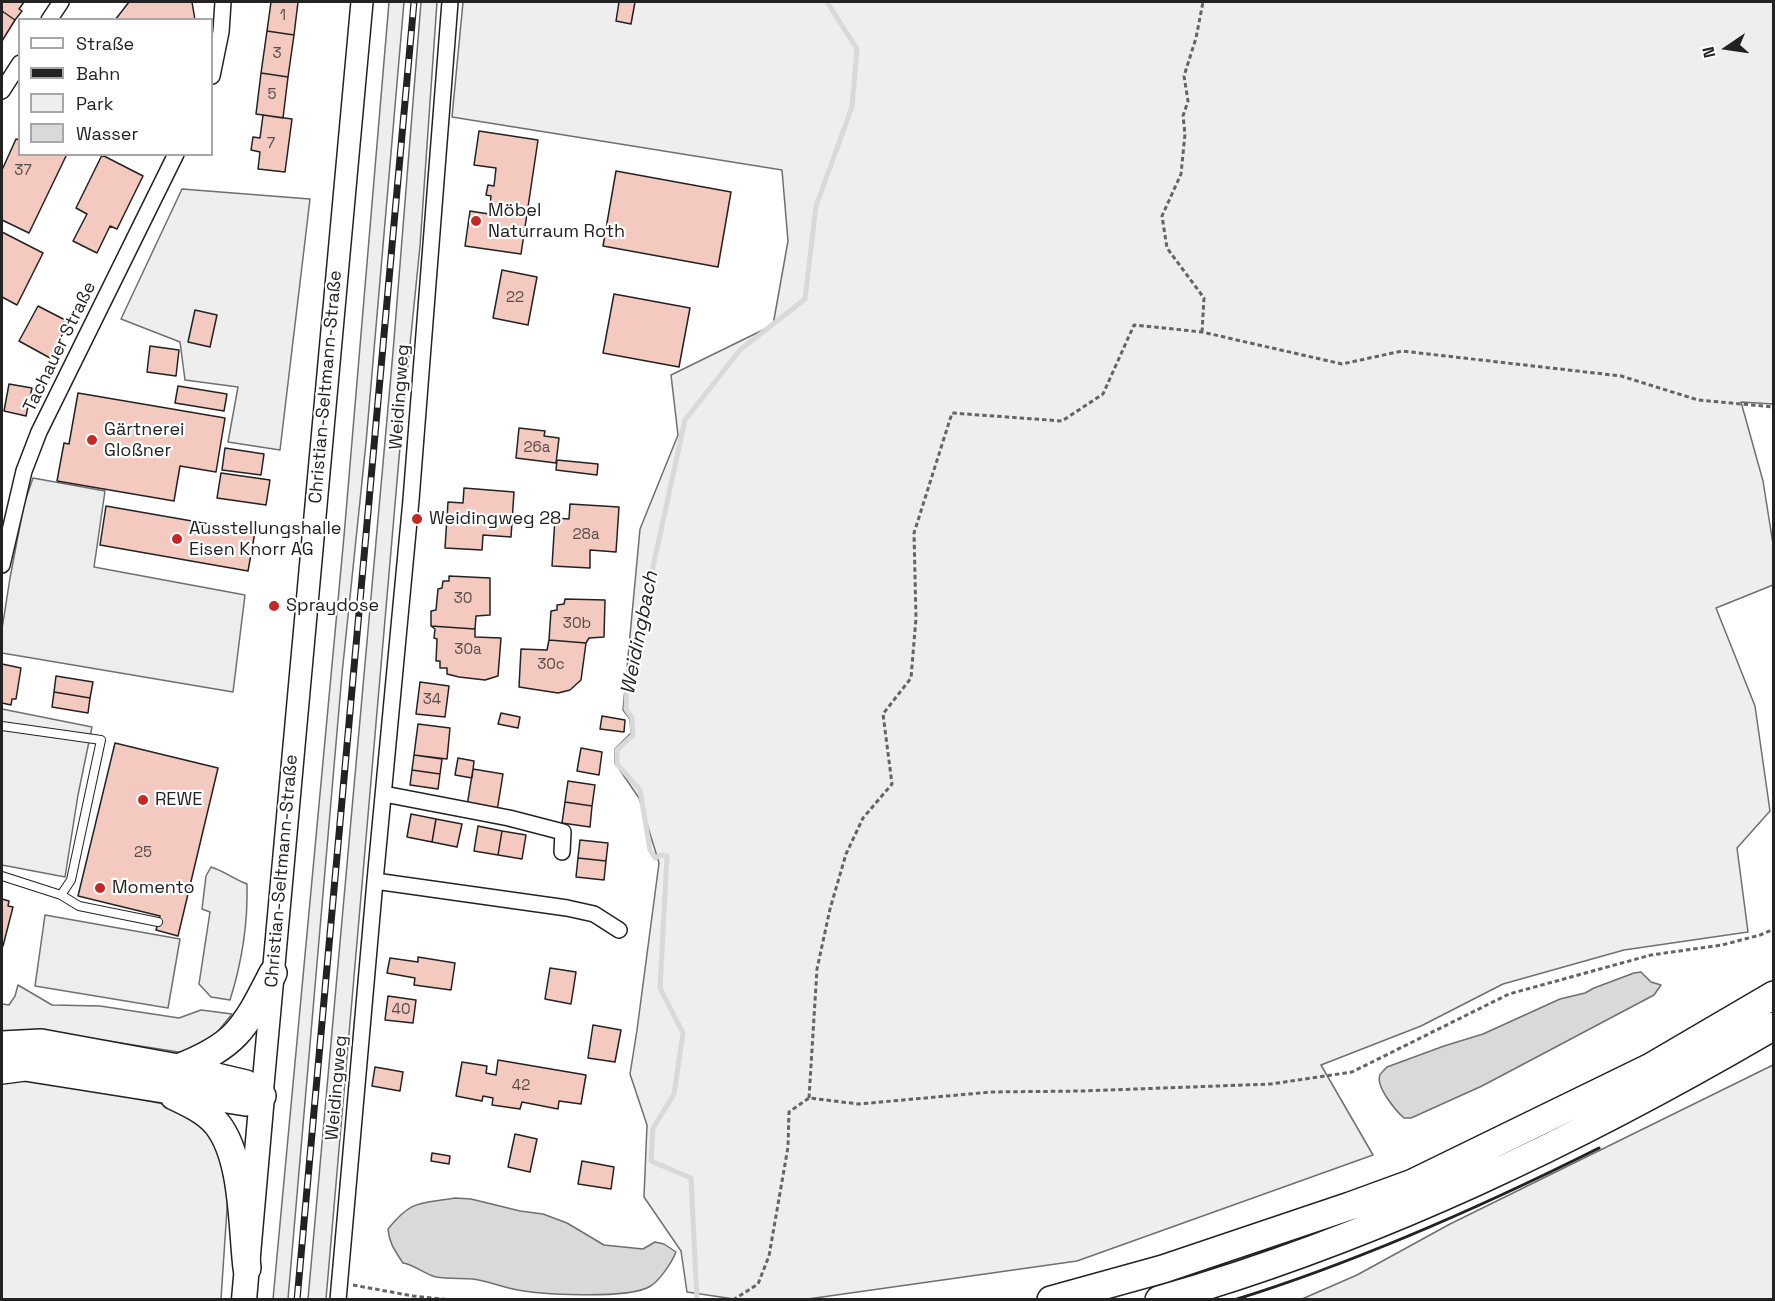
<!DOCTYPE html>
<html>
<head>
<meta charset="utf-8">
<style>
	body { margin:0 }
	#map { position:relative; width:1775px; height:1301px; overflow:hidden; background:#fff; font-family:"Space Grotesk",sans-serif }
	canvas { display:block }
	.frame { position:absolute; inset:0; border:3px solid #222; pointer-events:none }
	.legend { position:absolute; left:18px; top:18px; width:195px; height:138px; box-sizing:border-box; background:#fff; border:2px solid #a7a7a7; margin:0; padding:8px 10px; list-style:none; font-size:18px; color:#222 }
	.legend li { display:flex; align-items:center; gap:12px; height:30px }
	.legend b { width:30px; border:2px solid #a7a7a7 }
	.north { position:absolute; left:1697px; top:18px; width:60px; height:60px; -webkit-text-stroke:4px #fff; paint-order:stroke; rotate:257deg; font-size:16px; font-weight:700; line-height:24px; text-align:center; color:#222 }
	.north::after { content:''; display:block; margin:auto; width:21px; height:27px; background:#222; clip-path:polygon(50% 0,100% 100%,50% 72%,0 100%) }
</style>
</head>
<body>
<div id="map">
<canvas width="1775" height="1301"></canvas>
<div class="frame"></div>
<ul class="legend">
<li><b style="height:8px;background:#fff"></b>Straße</li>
<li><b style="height:8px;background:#222"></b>Bahn</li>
<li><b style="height:16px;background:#eee"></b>Park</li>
<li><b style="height:16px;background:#d9d9d9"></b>Wasser</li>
</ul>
<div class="north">N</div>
</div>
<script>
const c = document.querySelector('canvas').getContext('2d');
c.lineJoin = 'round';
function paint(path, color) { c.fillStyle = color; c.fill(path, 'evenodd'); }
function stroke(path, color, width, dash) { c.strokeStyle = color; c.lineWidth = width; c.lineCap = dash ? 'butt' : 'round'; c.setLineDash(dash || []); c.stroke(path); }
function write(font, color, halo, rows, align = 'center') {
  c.font = font + ' "Space Grotesk",sans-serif'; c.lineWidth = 4.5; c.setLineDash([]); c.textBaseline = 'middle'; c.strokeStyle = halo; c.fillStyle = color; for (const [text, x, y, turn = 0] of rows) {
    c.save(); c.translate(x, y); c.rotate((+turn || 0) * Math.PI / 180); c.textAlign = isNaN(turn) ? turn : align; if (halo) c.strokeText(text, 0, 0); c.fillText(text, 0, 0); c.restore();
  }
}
const green = new Path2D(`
	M389,2H404L366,443L342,674L288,1299H273L344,536Z
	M421,2H437L420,246L402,424L326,1299H308L393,352Z
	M463,2H1773V404L1741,402L1763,481L1773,544V585L1716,608L1755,706L1770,811L1737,848L1748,932L1624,950L1503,984L1421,1026L1321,1065L1373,1155L1077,1261L808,1299H734L687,1292L681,1251L644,1197L647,1125L630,1074L637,1030L659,863L639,798L615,763V749L631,733L630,719L623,710L640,529L678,435L671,375L773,325L788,241L782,170L452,117Z
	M182,189L310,199L280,450L228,442L238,387L185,380L180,342L121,319Z
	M211,867C224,871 234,879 247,884C248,923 242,962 230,1000L211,997L199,984L210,912L202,909L206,876Z
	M18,985L52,1005L100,1006L179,1018L201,1010L232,1014L210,1041L185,1053L50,1032L2,1033V1004L9,1005L15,996Z
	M1773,1065V1299H1302L1357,1275L1450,1224Z
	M9,1080L46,1081L174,1106L215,1137L229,1179L221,1299L2,1300V1082Z`);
paint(green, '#eee');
stroke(green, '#6f6f6f', 1.5);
const parking = new Path2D(`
	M33,478L105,491L94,567L245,595L233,692L2,653V629L10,578L24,504Z
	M2,709L92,727L78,795L65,877L2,865Z
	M45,915L180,939L168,1008L35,986Z`);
paint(parking, '#ededed');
stroke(parking, '#6f6f6f', 1.5);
const water = new Path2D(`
	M1641,972L1651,982L1661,985L1654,995L1482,1086L1411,1118H1404C1396,1111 1375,1086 1380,1075C1380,1074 1386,1068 1387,1067L1444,1046L1483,1034L1560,999L1585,993L1594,988L1634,973Z
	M455,1198L471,1199L520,1211L543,1214L567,1223L604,1245L643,1249L655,1242L664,1244L676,1252C672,1262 659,1282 649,1287C627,1299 538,1295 513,1289C499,1286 487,1281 473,1279C461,1278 448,1279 436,1277C424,1274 415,1265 403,1263C395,1251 389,1243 388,1229C412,1199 420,1204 455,1198Z`);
paint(water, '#d9d9d9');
stroke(water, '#6f6f6f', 1.5);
stroke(new Path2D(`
	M697,1300L691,1178L651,1161L653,1128L674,1094L683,1033L660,988L667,856L661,855L655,858L650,850L640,790L617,764V750L633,735L632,718L626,709L627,686L685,420L740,350L805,299L816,206L852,107L857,49L827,2`), '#d9d9d9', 5);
const building = new Path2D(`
	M2,2H24L19,9L22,11L15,20L2,11Z
	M129,2H192L195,20H115Z
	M271,2H298L294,35L267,31Z
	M619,2H635L631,24L616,21Z
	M2,11L15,20L2,41Z
	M267,31L294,35L288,77L261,73Z
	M261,73L288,77L283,118L256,114Z
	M263,115L292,119L285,172L258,169L260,152L251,150L253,137L260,138Z
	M479,131L538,140L521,254L465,246L470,211L489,214L491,196L486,195L488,185L494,186L496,168L474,165Z
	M16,139L20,140V154H67L29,233L2,220V170Z
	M102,155L143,176L117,229L110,226L97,253L73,241L87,214L76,208Z
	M616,171L731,192L718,267L603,246Z
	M2,232L43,253L17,305L2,297Z
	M502,270L537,277L528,325L493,318Z
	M614,294L690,308L679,367L603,353Z
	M38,306L69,322L50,358L19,341Z
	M195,310L217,315L210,347L188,342Z
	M150,346L179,350L176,376L147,372Z
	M9,384L32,388L26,416L4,411Z
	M178,386L227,394L224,411L175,403Z
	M78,393L225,418L216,472L180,466L174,501L57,481L64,443L69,444Z
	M519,428L545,431L544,436L559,438L556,463L516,458Z
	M225,448L264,454L261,475L222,470Z
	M557,460L598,464L597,475L556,470Z
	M221,473L270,480L266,505L217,498Z
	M464,488L514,492L511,537L483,535L482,550L445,548L448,502L463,503Z
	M570,504L619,507L616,552L590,550V568L552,566L555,518L569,519Z
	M106,506L255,532L248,571L100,545Z
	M449,576L490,578V615L476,616L475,629L431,626V611L436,610L438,589L442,588L443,581H449Z
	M565,599L605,600L604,637L589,638L586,643L549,640L551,611L557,610V605L564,604Z
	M431,626L475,629V637L501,638L498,676L485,680L459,677L447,674V668H440V661H436L437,639L434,638L435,629Z
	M549,640L586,643L581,680L570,690L558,693L519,687L521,649L547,650Z
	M2,664L21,668L16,699H12L11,705L2,703Z
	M56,676L93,682L90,698L54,692Z
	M420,682L449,686L445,717L416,714Z
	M54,692L90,698L88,713L52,707Z
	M501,713L520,717L518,728L498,724Z
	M602,716L625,720L624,732L600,729Z
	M418,724L450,728L447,759L414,755Z
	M115,743L218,768L178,936L156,930L160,916L78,896Z
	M581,748L602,752L599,775L577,771Z
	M414,755L442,759L440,774L412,770Z
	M458,758L474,761L472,778L455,775Z
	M473,769L503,774L497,811L467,806Z
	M412,770L440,774L438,789L410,785Z
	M568,781L595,785L592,806L565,802Z
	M565,802L592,806L590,827L562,823Z
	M411,814L436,819L432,842L407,837Z
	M436,819L462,824L457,847L432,842Z
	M478,826L502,831L498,855L474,851Z
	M502,831L526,835L522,859L498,855Z
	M580,840L608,843L606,861L578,858Z
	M578,858L606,861L604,880L576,877Z
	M2,899L9,901L8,906L13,907L3,946L2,945Z
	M418,957L455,963L451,990L414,985L415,978L387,973L390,958L418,962Z
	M550,968L576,972L571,1004L545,999Z
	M388,996L416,1000L413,1023L385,1020Z
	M593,1025L621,1030L615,1062L588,1058Z
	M498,1060L586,1075L581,1104L559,1101L558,1109L522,1102L520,1109L492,1105L493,1098L483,1096L482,1101L456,1096L462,1062L487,1066L486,1073L496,1075Z
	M375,1067L403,1072L400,1091L372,1086Z
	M515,1134L537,1139L530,1172L508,1167Z
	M432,1153L450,1156L449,1164L431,1161Z
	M582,1161L614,1167L611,1189L578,1184Z`);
paint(building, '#f3c9c0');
stroke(building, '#222', 1.5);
const service = new Path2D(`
	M2,726L101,740L71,880L61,895L2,876
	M61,895L79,906L158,922`);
const minor = new Path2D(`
	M49,20L61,2
	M212,76L221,32L223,2
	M2,91L20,63
	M2,565L24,471L39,432L176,154
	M384,794L509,818L563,832L562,852
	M375,881L567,908L594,914L619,930
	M338,1300L375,881L411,500L450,2`);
const secondary = new Path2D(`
	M262,1096L362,2`);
const primary = new Path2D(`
	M244,1300L262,1096`);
const motorway = new Path2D(`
	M2,1045L41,1043L178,1068L246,1084L262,1096
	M178,1068C238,1045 245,1027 273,973
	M2,1070L25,1067L246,1102L260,1097
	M174,1096C189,1103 206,1111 217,1124C244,1158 242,1225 247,1268
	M1051,1300L1163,1269L1350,1206L1413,1183L1651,1067L1774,995
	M1159,1300C1376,1238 1579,1140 1774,1026`);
stroke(service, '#222', 10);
stroke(minor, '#222', 18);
stroke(secondary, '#222', 24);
stroke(primary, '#222', 27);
stroke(motorway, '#222', 30);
stroke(new Path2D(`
	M1202,332L1204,298L1167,248L1162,216L1181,174L1185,134L1183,116L1188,101L1184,76L1196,38L1203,2
	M809,1098L817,969L830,909L846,854L863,818L892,784L883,714L911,678L916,618L914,533L952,413L1062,421L1103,394L1134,325L1202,332L1342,364L1402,351L1621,376L1698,400L1774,407
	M353,1285L413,1296L451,1300
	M682,1300H685
	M733,1300L758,1284L769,1256L788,1147L789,1112L809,1098L859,1104L991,1092L1082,1091L1271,1084L1352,1072L1509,994L1651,955L1722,945L1760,935L1774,929`), '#646464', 3, [4.5, 3]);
stroke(service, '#fff', 8);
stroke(minor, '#fff', 15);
stroke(secondary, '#fff', 21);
stroke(primary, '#fff', 24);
stroke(motorway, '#fff', 27);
const rail = new Path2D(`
	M297,1300L414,2`);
stroke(rail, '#222', 7);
stroke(rail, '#fff', 4.5, [14]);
stroke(new Path2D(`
	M1234,1300C1360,1261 1481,1207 1599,1148`), '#222', 3);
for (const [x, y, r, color] of [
	[476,221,6,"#c62828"],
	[92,440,6,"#c62828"],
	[417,519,6,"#c62828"],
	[177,539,6,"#c62828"],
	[274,606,6,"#c62828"],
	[143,800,6,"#c62828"],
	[100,888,6,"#c62828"]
]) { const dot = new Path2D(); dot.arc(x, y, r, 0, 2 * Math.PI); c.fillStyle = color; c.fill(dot); stroke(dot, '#fff', 2); }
write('15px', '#564c4a', null, [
	["1",283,16],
	["3",277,54],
	["5",272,95],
	["7",271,144],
	["37",23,171],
	["22",515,298],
	["26a",537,448],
	["28a",586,535],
	["30",463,599],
	["30b",577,624],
	["30a",468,650],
	["30c",551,665],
	["34",432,700],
	["25",143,853],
	["40",401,1010],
	["42",521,1086]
]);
write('18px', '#222', '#fff', [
	["Möbel",488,211],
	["Naturraum Roth",488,232],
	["Gärtnerei",104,430],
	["Gloßner",104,451],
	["Weidingweg 28",429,519],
	["Ausstellungshalle",189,529],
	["Eisen Knorr AG",189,550],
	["Spraydose",286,606],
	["REWE",155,800],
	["Momento",112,888]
], 'left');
write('18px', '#222', '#fff', [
	["Tachauer Straße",60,347,-64],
	["Christian-Seltmann-Straße",326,387,-85],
	["Weidingweg",400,397,-86],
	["Christian-Seltmann-Straße",282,871,-85],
	["Weidingweg",337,1088,-85]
]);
write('italic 20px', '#222', '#fff', [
	["Weidingbach",640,633,-79]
]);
</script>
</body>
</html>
